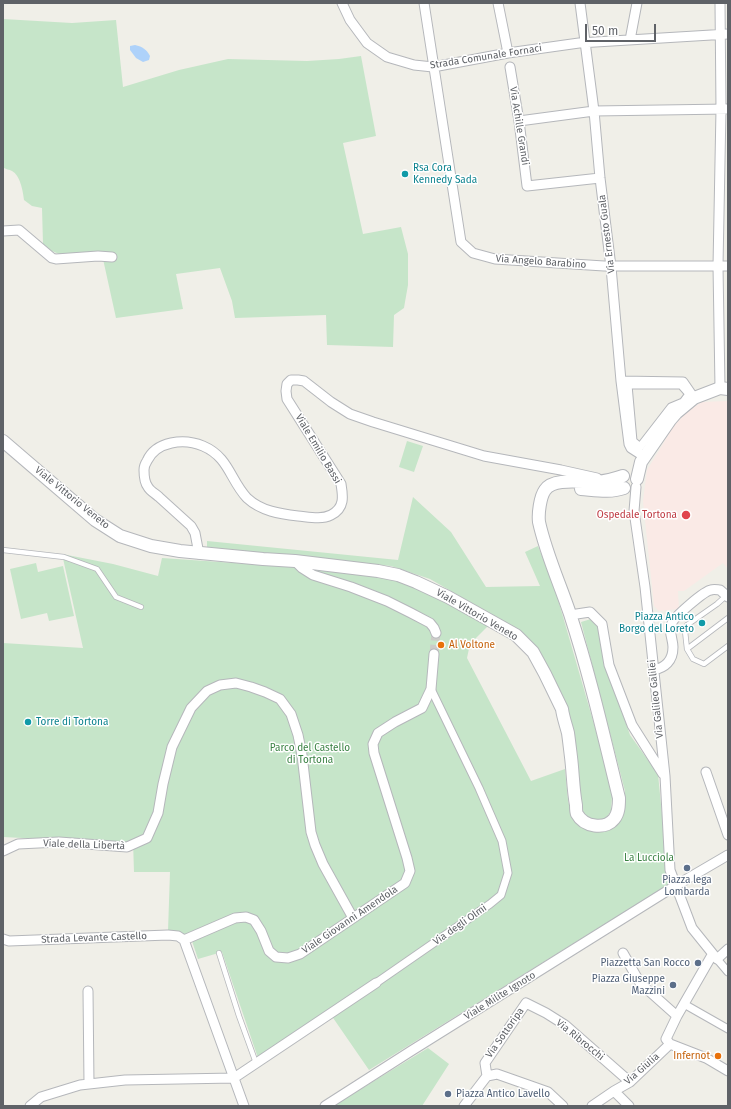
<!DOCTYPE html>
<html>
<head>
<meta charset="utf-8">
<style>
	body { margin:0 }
	#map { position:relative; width:731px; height:1109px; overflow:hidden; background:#f0efe8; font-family:"Fira Sans",sans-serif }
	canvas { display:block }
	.frame { position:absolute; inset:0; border:4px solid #5f6267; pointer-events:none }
	.scale { position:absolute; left:585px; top:24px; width:71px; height:18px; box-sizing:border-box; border:2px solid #5f6267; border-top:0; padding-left:5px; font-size:12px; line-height:14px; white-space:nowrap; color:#5f6267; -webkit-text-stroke:3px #fff; paint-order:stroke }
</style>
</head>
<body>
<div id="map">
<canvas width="731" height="1109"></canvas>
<div class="frame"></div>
<div class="scale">50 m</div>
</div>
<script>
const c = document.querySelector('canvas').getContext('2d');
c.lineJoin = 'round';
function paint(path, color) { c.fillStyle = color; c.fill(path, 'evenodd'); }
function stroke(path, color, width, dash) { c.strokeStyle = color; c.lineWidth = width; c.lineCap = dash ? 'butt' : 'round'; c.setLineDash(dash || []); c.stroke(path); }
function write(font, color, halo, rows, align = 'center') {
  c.font = font + ' "Fira Sans",sans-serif'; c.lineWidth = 3; c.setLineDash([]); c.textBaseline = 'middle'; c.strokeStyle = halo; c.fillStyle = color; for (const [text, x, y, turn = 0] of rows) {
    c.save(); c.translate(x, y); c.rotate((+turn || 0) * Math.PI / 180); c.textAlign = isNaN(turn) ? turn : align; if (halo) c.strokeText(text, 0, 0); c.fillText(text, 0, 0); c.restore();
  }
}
paint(new Path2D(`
	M728,401V569L723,563L684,591H678L679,609L659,611L654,606L643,501L647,470L663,444L672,428L685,414L701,402Z`), '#faeae6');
paint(new Path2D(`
	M3,19L72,23L116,20L123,87L179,70L228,59L307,61L339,59L361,56L376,136L343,143L363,234L401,227L408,254V285L405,302L404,308L394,315L393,347L327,345L326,315L235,318L232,301L220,268L176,274L183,309L116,318L103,259L79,253L59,254L52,251L43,244L42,208L32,206L24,200C23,191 20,175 12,171C9,169 6,170 3,167Z
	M407,441L423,446L414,472L399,467Z
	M413,497L451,532L486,587L540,586L525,552L538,546L555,589L594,724L609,781L612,797L611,811L606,818C592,822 584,819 581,805L566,710L508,624L430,579L391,566L207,547V541L398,560Z
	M62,554L113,564L158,576L162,558L308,568L383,576L419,587L488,626L470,644L467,658L531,781L565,769L568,800L572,817L593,831L598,832L608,830L621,819L625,810V791L581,622L591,619L601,626L606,666L630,735L658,774L669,886L629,909L369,1070L329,1012L258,1058L222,952L198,959L192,941L168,931L170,872H134L133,841L122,843L3,837V643L83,648Z
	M36,563L38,572L63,566L74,616L49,621L47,613L21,619L10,569Z
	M428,1048L449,1064L422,1106H333Z`), '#c6e5c9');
paint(new Path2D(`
	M135,45C143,47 146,49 150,56L149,60L143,62L136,58L130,50V46Z`), '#aed2fa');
stroke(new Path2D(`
	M434,654L436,633`), '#ccccc8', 9, [9, 4.5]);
const service = new Path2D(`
	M3,550L64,557L97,569L116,597L141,607
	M727,595L717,604L687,625L685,631L687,649L693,659L704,664L728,646
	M687,649L728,618
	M219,953L239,1016L256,1063`);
const pedestrian = new Path2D(`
	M628,385H681L689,394L683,402L671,407L640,447L633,441Z
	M717,959L728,972
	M376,983L490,904L501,895L508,873L502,841L479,788L431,689
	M684,1004L728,1029`);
const minor = new Path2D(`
	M342,3L350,20L367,43L387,57L414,65L433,67L508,53L579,43L728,34
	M424,3L461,242L473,253L495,259L604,266H728
	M498,3L508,53
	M580,3L594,111L600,178L611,267L621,381L629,444L631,448L645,457
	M720,3L721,109L718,266L720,388
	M630,40L637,3
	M510,67L519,121L527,186L600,178
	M519,121L594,111L728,109
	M3,231L19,230L52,258L56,259L98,256L112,257
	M621,381L683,382L694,398
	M636,487L634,511L645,587L665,776L670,870L692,928L717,959L728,949
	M199,554L195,533L191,526C180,516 170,507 159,497C156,494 150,491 148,487C144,482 144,475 144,470C144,466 145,464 147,461C156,441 184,438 203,446C229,457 230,480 247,498C261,511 280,514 298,516C309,517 321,520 331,515C345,508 343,496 341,484L287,399L286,391L287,384L291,380H298L304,381L331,402L350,414L373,422L484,456L561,470L597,478
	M295,561L302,568L313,575L351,587L387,601L411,613L430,623L434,628L436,633
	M570,615L590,612L602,624L609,665L632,725L663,774
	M653,670C665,668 673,661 673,647C673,639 668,631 672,623C674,617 704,591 711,590C714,589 718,590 720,590L728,597
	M706,772L728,835
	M3,851L18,844L59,842L127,847L147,838L158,813L163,784L172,747L191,708L207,691L220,685L236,683L251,687L265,692L280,699L291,714L298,735L302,755L311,832L315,845L323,864L353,918
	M3,939L9,941L168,935L178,936L184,940
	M184,940L235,918L246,917L254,920L261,931L269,951L276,957L288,958L300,954L405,883L410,871L407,858L374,753L373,744L378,733L395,722L422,708L431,689L434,654
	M184,940L244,1106
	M623,953L640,983L677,1016
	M712,955L677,1016L666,1039L670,1044L706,1058L728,1071
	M88,991L89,1084
	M487,1076L485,1063L526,1003L546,1013L565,1025L630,1082
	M487,1076L497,1074L548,1092L563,1106
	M614,1091L629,1106
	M30,1106L41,1097L80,1085L125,1080L234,1078L376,983
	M325,1106L411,1051L675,886L728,855
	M464,1106L487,1076
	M592,1106L614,1091L630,1082L670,1044`);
const tertiary = new Path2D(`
	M3,441L95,520L120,536L151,546L180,551L263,559L295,561L378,571L398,575L416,582L448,597L516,635L533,652L545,674L562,709C563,717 566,725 568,733C569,740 570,749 571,757C573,773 573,789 576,805C576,808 576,812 577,814C584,827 605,830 614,819C619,813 619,805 619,798C604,737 590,675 570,614C560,584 546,554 539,522C538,514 540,497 545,490C554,477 583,483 597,482C606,481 614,479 623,476
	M637,479L641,462L670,420L676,413L694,398L720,388L728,389
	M581,489C595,490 610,493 624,488`);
stroke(service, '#b5b7bb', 6);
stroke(pedestrian, '#b5b7bb', 9);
stroke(minor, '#b5b7bb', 11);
stroke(tertiary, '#b5b7bb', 14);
stroke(service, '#fff', 4.5);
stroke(pedestrian, '#fff', 7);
stroke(minor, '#fff', 9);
stroke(tertiary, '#fff', 12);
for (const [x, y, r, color] of [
	[405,174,4,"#0f9aa8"],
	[686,515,5,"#e0444e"],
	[702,623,4,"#0f9aa8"],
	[441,645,4,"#e8710a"],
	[28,722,4,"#0f9aa8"],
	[687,868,4,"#5c6f8a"],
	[698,963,4,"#5c6f8a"],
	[673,985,4,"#5c6f8a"],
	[718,1056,4,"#e8710a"],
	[448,1094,4,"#5c6f8a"]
]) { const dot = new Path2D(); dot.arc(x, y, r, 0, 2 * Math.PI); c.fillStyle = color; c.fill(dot); stroke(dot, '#fff', 1.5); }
write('10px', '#5f6267', '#fff', [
	["Strada Comunale Fornaci",486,57,-9],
	["Via Achille Grandi",519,126,81],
	["Via Ernesto Guala",607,234,-97],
	["Via Angelo Barabino",541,262,4],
	["Viale Emilio Bassi",318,449,59],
	["Viale Vittorio Veneto",72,498,39],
	["Viale Vittorio Veneto",477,615,30],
	["Via Galileo Galilei",656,699,-96],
	["Viale della Libertà",84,845,2],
	["Viale Giovanni Amendola",350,920,-34],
	["Via degli Olmi",460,925,-35],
	["Strada Levante Castello",94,938,-2],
	["Viale Milite Ignoto",500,996,-32],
	["Via Sottoripa",505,1033,-55],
	["Via Ribrocchi",580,1040,39],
	["Via Giulia",642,1069,-41]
]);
write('10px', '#0d838f', '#fff', [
	["Rsa Cora",413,168],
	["Kennedy Sada",413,180],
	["Piazza Antico",694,617,"right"],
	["Borgo del Loreto",694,629,"right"],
	["Torre di Tortona",36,722]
], 'left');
write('10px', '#be3a42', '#fff', [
	["Ospedale Tortona",677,515]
], 'right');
write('10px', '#c56008', '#fff', [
	["Al Voltone",449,645],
	["Infernot",710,1056,"right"]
], 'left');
write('10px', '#3b8244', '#fff', [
	["Parco del Castello",310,748],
	["di Tortona",310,760],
	["La Lucciola",649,858]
]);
write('10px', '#4e5e75', '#fff', [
	["Piazza lega",687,880,"center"],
	["Lombarda",687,892,"center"],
	["Piazzetta San Rocco",690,963],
	["Piazza Giuseppe",665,979],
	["Mazzini",665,991],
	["Piazza Antico Lavello",456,1094,"left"]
], 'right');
</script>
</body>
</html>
